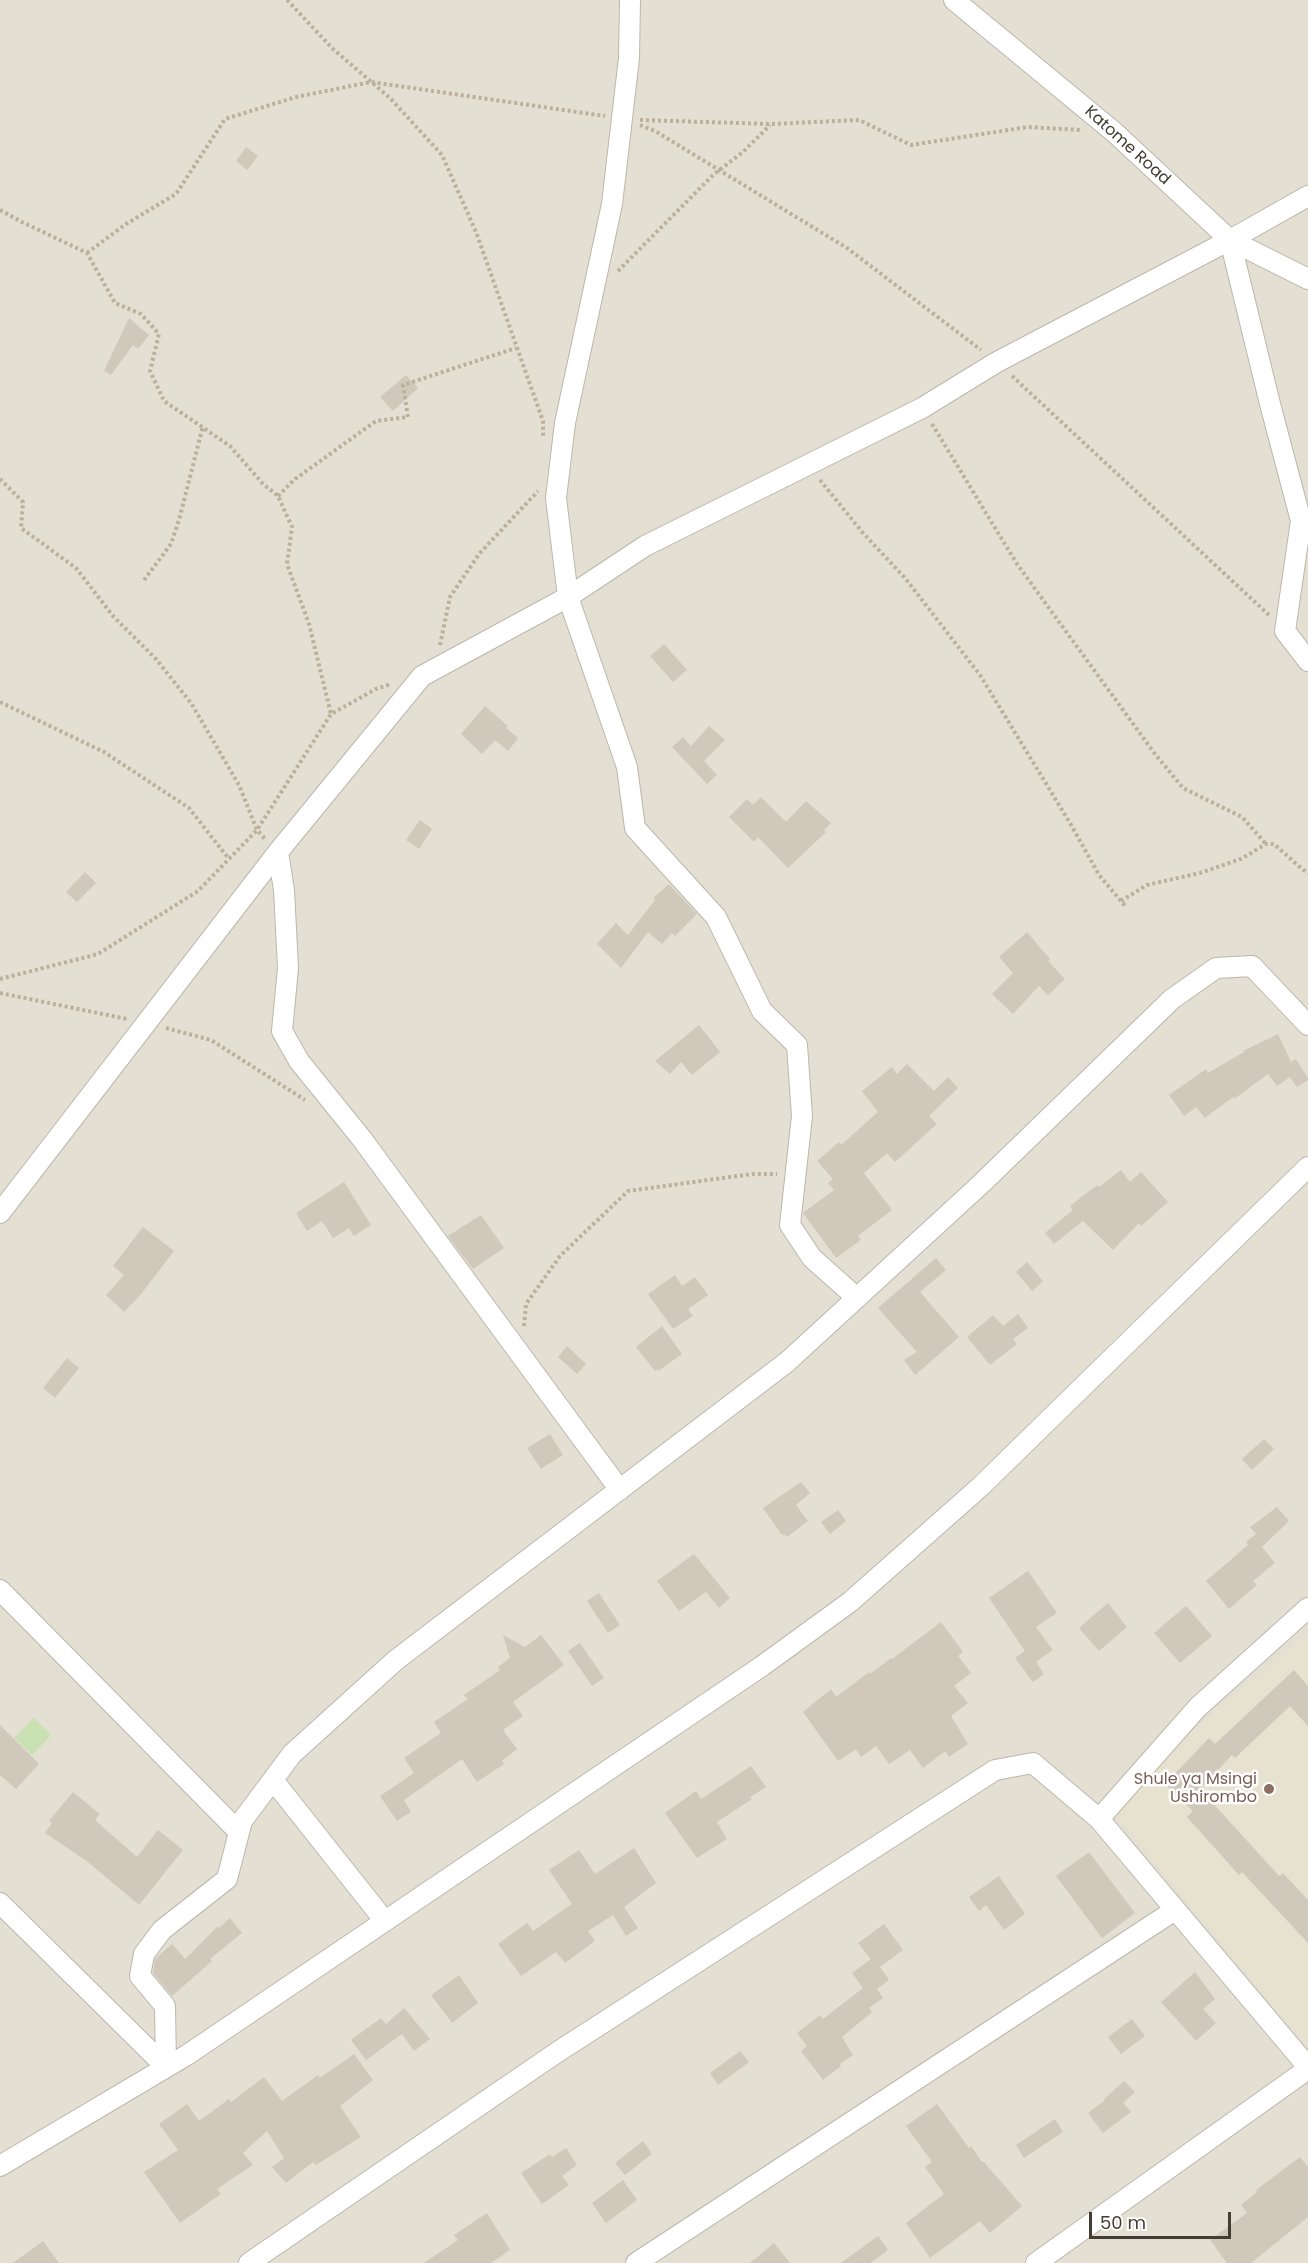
<!DOCTYPE html>
<html>
<head>
<meta charset="utf-8">
<style>
	body { margin:0 }
	#map { position:relative; width:1308px; height:2263px; overflow:hidden; background:#f0ede4; font-family:Poppins,sans-serif }
	canvas { display:block }
	.scale { position:absolute; left:1089px; top:2212px; width:142px; height:27px; box-sizing:border-box; border:3px solid #413d35; border-top:0; padding-left:8px; font-size:18px; line-height:21px; white-space:nowrap; color:#413d35; -webkit-text-stroke:4px #fff; paint-order:stroke }
</style>
</head>
<body>
<div id="map">
<canvas width="1308" height="2263"></canvas>
<div class="scale">50 m</div>
</div>
<script>
const c = document.querySelector('canvas').getContext('2d');
c.lineJoin = 'round';
function paint(path, color) { c.fillStyle = color; c.fill(path, 'evenodd'); }
function stroke(path, color, width, dash) { c.strokeStyle = color; c.lineWidth = width; c.lineCap = dash ? 'butt' : 'round'; c.setLineDash(dash || []); c.stroke(path); }
function write(font, color, halo, rows, align = 'center') {
  c.font = font + ' Poppins,sans-serif'; c.lineWidth = 5; c.setLineDash([]); c.textBaseline = 'middle'; c.strokeStyle = halo; c.fillStyle = color; for (const [text, x, y, turn = 0] of rows) {
    c.save(); c.translate(x, y); c.rotate((+turn || 0) * Math.PI / 180); c.textAlign = isNaN(turn) ? turn : align; if (halo) c.strokeText(text, 0, 0); c.fillText(text, 0, 0); c.restore();
  }
}
paint(new Path2D(`
	M0,0H1308V2263H0Z`), '#e3dfd3');
paint(new Path2D(`
	M1308,1634V2049L1105,1802Z`), '#e7e2d0');
paint(new Path2D(`
	M34,1718L51,1735L32,1755L14,1738Z`), '#c9e0b2');
paint(new Path2D(`
	M246,147L258,156L247,170L236,161Z
	M129,318L149,335L138,349L133,345L111,375L104,371Z
	M406,375L418,388L393,411L380,397Z
	M664,644L687,670L673,682L650,656Z
	M485,706L508,726L506,728L518,738L508,751L495,740L482,754L461,734Z
	M709,726L725,740L704,761L717,775L707,784L672,747L683,737L691,746Z
	M761,797L786,822L806,801L831,823L824,830L826,832L788,868L758,837L754,842L729,817L747,799L753,805Z
	M420,820L432,829L419,849L406,840Z
	M85,872L96,883L77,902L66,892Z
	M669,884L697,914L675,936L672,933L662,944L648,932L621,968L597,944L616,923L628,935L655,900L653,898Z
	M1027,932L1050,959L1048,961L1065,979L1048,995L1039,986L1013,1014L992,994L1013,973L999,957Z
	M699,1025L720,1052L692,1075L681,1062L670,1074L655,1061Z
	M1278,1034L1291,1062L1296,1059L1308,1078V1080L1297,1087L1290,1077L1277,1086L1268,1074L1234,1099L1233,1097L1205,1118L1196,1107L1184,1116L1169,1095L1206,1069L1208,1073L1244,1052L1243,1051Z
	M907,1064L934,1091L948,1077L958,1088L929,1116L937,1124L895,1162L887,1153L864,1173L892,1210L858,1236L861,1240L836,1258L803,1213L834,1190L828,1183L833,1179L817,1161L839,1142L841,1145L878,1112L862,1091L892,1067L897,1074Z
	M1121,1170L1130,1182L1141,1172L1168,1202L1141,1226L1139,1223L1113,1250L1083,1221L1054,1244L1045,1233L1073,1210L1070,1206L1097,1185L1099,1187Z
	M344,1182L371,1225L354,1236L349,1228L333,1238L322,1221L307,1231L296,1213Z
	M481,1215L504,1248L473,1269L448,1236Z
	M143,1227L174,1251L141,1294L124,1312L106,1295L124,1275L113,1266Z
	M936,1258L946,1270L920,1292L959,1337L915,1375L904,1360L917,1352L878,1308Z
	M1027,1262L1043,1281L1032,1291L1016,1272Z
	M675,1275L682,1286L695,1277L708,1295L688,1309L693,1316L673,1329L648,1294Z
	M1018,1314L1028,1328L1013,1339L1017,1344L990,1365L967,1337L993,1315L1003,1326Z
	M662,1326L682,1354L658,1371L657,1369L655,1371L636,1347Z
	M567,1346L586,1364L577,1374L558,1357Z
	M67,1358L79,1368L55,1398L43,1388Z
	M550,1434L563,1455L541,1469L527,1448Z
	M1264,1439L1274,1449L1252,1470L1242,1459Z
	M801,1482L810,1493L796,1505L808,1521L787,1537L784,1534L782,1535L763,1508Z
	M1277,1507L1289,1521L1262,1547L1275,1563L1253,1581L1257,1585L1229,1609L1206,1581L1248,1545L1246,1542L1256,1534L1250,1527Z
	M838,1510L846,1521L830,1534L821,1522Z
	M694,1554L730,1598L719,1608L706,1592L679,1611L657,1581Z
	M1028,1571L1057,1613L1036,1627L1053,1650L1036,1662L1044,1674L1033,1682L1015,1658L1025,1651L989,1598Z
	M599,1593L620,1625L608,1633L587,1601Z
	M1108,1603L1127,1627L1099,1651L1079,1628Z
	M1186,1606L1212,1636L1180,1663L1154,1633Z
	M941,1622L963,1652L958,1656L971,1673L954,1686L968,1703L951,1716L968,1744L949,1757L945,1751L923,1768L910,1750L889,1764L876,1746L861,1757L856,1749L838,1761L803,1712L831,1689L836,1697L869,1672L870,1674L891,1658L892,1659Z
	M503,1635L525,1647L541,1635L564,1665L513,1702L523,1716L503,1730L517,1749L502,1761L504,1764L477,1782L462,1759L404,1800L411,1812L397,1821L380,1796L414,1773L404,1758L441,1733L434,1722L468,1699L464,1695L500,1670L498,1667L510,1658Z
	M580,1643L604,1678L592,1686L568,1651Z
	M1294,1670L1308,1686V1726L1290,1706L1235,1758L1232,1755L1200,1789L1279,1876L1283,1873L1308,1900V1943L1242,1872L1239,1875L1187,1817L1193,1811L1165,1784L1209,1738L1215,1744Z
	M0,1725L39,1764L16,1789L0,1775Z
	M751,1766L766,1787L750,1797L752,1799L717,1822L727,1839L697,1858L665,1813L696,1791L701,1799Z
	M73,1792L100,1814L95,1820L137,1857L158,1830L183,1850L139,1905L88,1862L45,1833L52,1823L49,1821Z
	M634,1848L656,1883L624,1907L638,1928L626,1936L613,1915L588,1931L595,1941L565,1963L556,1952L521,1976L498,1944L527,1923L533,1931L572,1904L549,1870L579,1850L595,1874Z
	M1089,1852L1135,1913L1102,1938L1056,1876Z
	M999,1876L1025,1914L1004,1930L986,1905L979,1911L969,1897Z
	M230,1918L242,1933L210,1959L212,1961L172,1996L153,1973L155,1959L172,1944L185,1959L218,1926L219,1928Z
	M884,1924L903,1950L880,1967L889,1980L877,1989L883,1998L869,2008L872,2012L842,2037L853,2055L840,2064L841,2066L823,2080L801,2051L807,2046L797,2033L820,2015L823,2019L863,1988L852,1973L871,1959L858,1943Z
	M1195,1972L1215,1999L1203,2009L1216,2023L1196,2041L1161,2002Z
	M459,1975L478,2003L452,2023L431,1995Z
	M404,2008L430,2039L414,2051L402,2034L366,2060L351,2040L381,2018L386,2024Z
	M1132,2019L1145,2036L1121,2054L1108,2037Z
	M740,2051L749,2062L718,2085L710,2073Z
	M354,2054L373,2080L340,2106L361,2137L316,2165L313,2162L286,2183L272,2167L284,2158L267,2131L243,2153L253,2165L217,2189L221,2194L180,2223L144,2172L178,2150L159,2124L187,2104L199,2121L229,2099L231,2102L264,2077L282,2101L318,2075L320,2078Z
	M1124,2081L1135,2092L1123,2103L1131,2112L1103,2133L1088,2113L1105,2100L1104,2099Z
	M937,2104L969,2148L971,2146L982,2162L983,2161L1022,2206L990,2233L980,2221L930,2258L906,2223L944,2194L925,2167L932,2162L906,2126Z
	M1055,2119L1063,2132L1024,2158L1016,2145Z
	M643,2141L652,2154L625,2175L615,2163Z
	M566,2148L577,2165L562,2176L569,2185L542,2204L521,2173L550,2154L552,2157Z
	M1300,2157L1308,2167V2217L1251,2263H1227L1210,2240L1247,2213L1241,2205L1257,2192L1256,2190Z
	M623,2180L637,2200L606,2223L592,2203Z
	M487,2213L510,2250L491,2263H424L458,2240L454,2235Z
	M878,2236L888,2250L870,2263H841Z
	M43,2241L59,2263H13Z
	M774,2243L790,2263H750Z`), '#d0c9bb');
const street = new Path2D(`
	M630,0L629,58L612,204L565,423L556,498L568,597L627,767L635,828L716,917L762,1011L797,1045L802,1116L790,1225L812,1258L857,1298
	M954,0L1114,132L1230,240L1308,279
	M1230,240L1270,404L1301,521L1285,631L1308,661
	M278,852L284,890L288,968L282,1031L299,1061L362,1139L620,1490
	M0,1213L278,852L422,676L568,597L645,546L922,408L997,362L1230,240L1308,196
	M0,1590L239,1832
	M273,1780L384,1920
	M1099,1819L1198,1707L1308,1608
	M0,1903L166,2067
	M166,2067L165,2006L140,1976L144,1954L162,1930L227,1879L242,1821L292,1754L396,1660L787,1362L981,1184L1172,999L1216,968L1252,966L1308,1025
	M0,2166L187,2055L762,1666L850,1602L980,1487L1308,1167
	M249,2263L556,2053L995,1770L1033,1763L1099,1819L1308,2067
	M636,2263L1175,1910
	M1036,2263L1308,2069`);
stroke(street, '#bdb7ab', 22);
stroke(new Path2D(`
	M287,0L333,49L390,98L442,155L476,232L543,421V436
	M640,120L771,124L859,120L911,145L1028,127L1081,130
	M640,125L655,131L847,248L981,350
	M0,210L22,222L87,253L115,303L141,314L159,334L150,371L164,401L230,446L263,484L278,496L292,527L287,564L309,624L331,714
	M87,253L126,224L176,194L225,119L296,97L371,82L605,116
	M618,271L713,175L743,152L770,125
	M1012,376L1270,616
	M932,424L1017,564L1155,754L1183,788L1242,817L1266,844
	M0,479L23,502L21,528L76,568L113,616L156,659L191,703L239,785L257,830L266,840
	M820,480L863,533L905,578L980,675L1070,823L1099,875L1126,907
	M278,496L295,479L376,421L408,417L403,385L516,348
	M144,580L171,544L179,520L203,426
	M440,645L450,597L479,554L538,491
	M0,702L104,752L189,808L229,859
	M1121,901L1147,885L1200,873L1241,859L1266,844H1274L1302,869L1308,873
	M0,979L98,954L198,891L257,830L331,714L376,689L391,684
	M0,993L127,1019
	M166,1028L211,1040L305,1100
	M524,1326L526,1304L560,1256L628,1191L752,1174H777`), '#bab09b', 4, [3, 3]);
stroke(street, '#fff', 20);
for (const [x, y, r, color] of [
	[1269,1789,6,"#8d6e63"]
]) { const dot = new Path2D(); dot.arc(x, y, r, 0, 2 * Math.PI); c.fillStyle = color; c.fill(dot); stroke(dot, '#fff', 2); }
write('16px', '#413d35', '#fff', [
	["Katome Road",1127,146,42]
]);
write('16px', '#785e54', '#fff', [
	["Shule ya Msingi",1257,1780],
	["Ushirombo",1257,1798]
], 'right');
</script>
</body>
</html>
